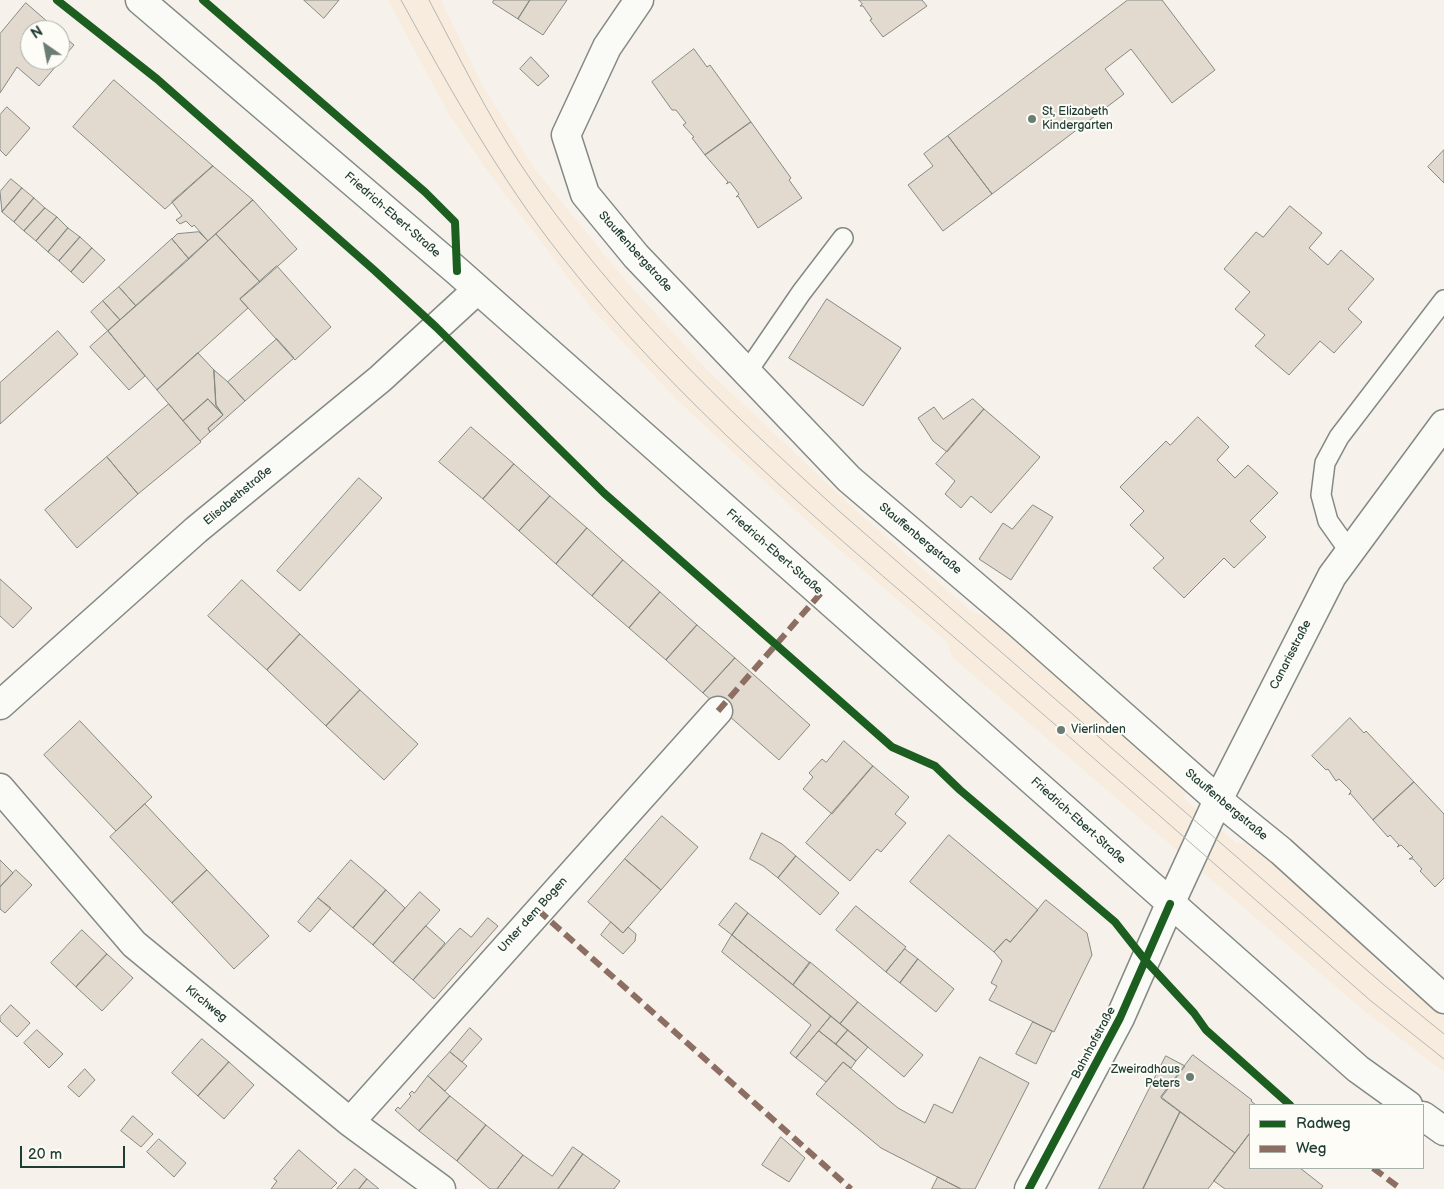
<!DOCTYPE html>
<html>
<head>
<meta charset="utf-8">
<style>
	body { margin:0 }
	#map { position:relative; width:1444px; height:1189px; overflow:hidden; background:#f6f2eb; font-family:"Balsamiq Sans",sans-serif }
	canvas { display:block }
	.legend { position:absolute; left:1249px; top:1104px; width:175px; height:65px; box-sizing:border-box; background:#fdfcf7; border:1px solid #a4b0a9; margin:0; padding:6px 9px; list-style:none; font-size:15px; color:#1f3d34 }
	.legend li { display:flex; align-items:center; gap:10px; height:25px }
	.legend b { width:25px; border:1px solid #a4b0a9 }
	.north { position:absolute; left:20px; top:20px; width:50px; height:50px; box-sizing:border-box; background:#fdfcf7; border:1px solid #a4b0a9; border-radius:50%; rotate:327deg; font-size:14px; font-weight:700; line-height:20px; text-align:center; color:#1f3d34 }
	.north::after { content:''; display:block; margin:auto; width:18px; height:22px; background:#6a7c74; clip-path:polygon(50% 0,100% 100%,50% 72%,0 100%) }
	.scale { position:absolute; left:20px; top:1146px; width:105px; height:22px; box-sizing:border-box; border:2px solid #1f3d34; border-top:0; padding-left:6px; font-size:15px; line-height:18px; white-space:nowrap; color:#1f3d34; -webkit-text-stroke:4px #fdfcf7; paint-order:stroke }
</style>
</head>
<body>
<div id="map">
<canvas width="1444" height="1189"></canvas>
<ul class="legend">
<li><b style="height:6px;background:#1b5e20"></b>Radweg</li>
<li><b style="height:6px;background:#8d6e63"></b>Weg</li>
</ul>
<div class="north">N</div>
<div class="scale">20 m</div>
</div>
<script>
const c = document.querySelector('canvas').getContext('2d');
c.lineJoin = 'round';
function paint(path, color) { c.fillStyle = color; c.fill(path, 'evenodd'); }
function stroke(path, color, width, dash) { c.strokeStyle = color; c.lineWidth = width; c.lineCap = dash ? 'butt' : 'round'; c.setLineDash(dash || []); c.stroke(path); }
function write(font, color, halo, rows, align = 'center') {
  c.font = font + ' "Balsamiq Sans",sans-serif'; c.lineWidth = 4; c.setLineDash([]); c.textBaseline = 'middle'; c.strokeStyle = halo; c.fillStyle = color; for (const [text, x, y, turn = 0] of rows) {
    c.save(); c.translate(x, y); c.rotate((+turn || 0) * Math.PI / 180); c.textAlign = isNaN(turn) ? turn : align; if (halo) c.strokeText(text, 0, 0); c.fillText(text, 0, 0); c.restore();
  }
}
paint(new Path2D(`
	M388,0H441L482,85L534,168L625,280L707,370L851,506L972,612L1006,624L1188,789L1183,798L1237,844L1246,842L1313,895L1395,979L1444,1016V1072L1362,1009L952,657L948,643L819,532L676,399L591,308L484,166L447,111Z`), '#f7ecdd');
const building = new Path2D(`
	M304,0H339L324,18Z
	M494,0H530L518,19L493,3Z
	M530,0H567L543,35L518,19Z
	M859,0H922L927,6L883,37L870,20L872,19L863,6H860L862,4Z
	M1128,0H1162L1215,70L1172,103L1131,49L1105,69L1124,94L992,194L948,136Z
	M26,3L57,30H30V60H60V33L74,45L39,86L17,67L0,93V34Z
	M694,49L707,67L710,65L751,122L705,155L692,138L694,137L683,125L686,123L676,110H672L652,82Z
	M531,57L549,76L538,86L520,69Z
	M114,80L213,166L165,209L73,127Z
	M7,107L30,128L6,156L0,150V115Z
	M751,122L791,178L789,180L802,198L758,228L738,196L736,197L739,194L730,182L726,184L728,182L705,155Z
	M948,136L992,194L943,231L908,185L933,166L924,154Z
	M1444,150V183L1428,167Z
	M213,166L253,200L208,241L194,225L192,227L186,221L180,224L176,220L182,216L172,202Z
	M11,179L22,188L2,212L0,192Z
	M22,188L34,198L14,222L2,212Z
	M34,198L45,208L24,231L14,222Z
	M253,200L297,249L260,282L216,234Z
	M1290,206L1322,233L1309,248L1328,265L1341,250L1374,279L1348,309L1362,322L1334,353L1320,341L1289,375L1255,346L1265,335L1235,309L1250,292L1224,269L1256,232L1263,237Z
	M45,208L57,217L36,241L24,231Z
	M57,217L68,228L48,252L36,241Z
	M68,228L80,237L59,261L48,252Z
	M199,232L208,241L189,259L172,239L177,234Z
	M216,234L260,282L240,299L248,308L157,390L108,331Z
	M80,237L92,248L71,272L59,261Z
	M172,239L189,259L136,306L119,287Z
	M92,248L105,260L83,283L71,272Z
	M277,266L331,327L295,360L240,299Z
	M119,287L136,306L120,320L103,301Z
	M827,299L901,348L863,406L789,358Z
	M103,301L120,320L108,331L91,312Z
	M58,331L78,354L0,424V383Z
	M108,331L145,376L129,390L90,347Z
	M277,339L294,358L245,401L228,382Z
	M198,353L214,370L216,405L223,415L208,399L183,421L157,390Z
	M214,370L228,382L245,401L210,432L208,428L223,415L216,405Z
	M208,399L223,415L208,428L210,432L200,441L183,421Z
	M973,399L984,409L947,452L933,441L918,418L934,407L943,419Z
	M169,404L201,442L138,494L107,457Z
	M984,409L1040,457L991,513L971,496L961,508L945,494L955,481L936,464Z
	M1198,417L1229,447L1217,460L1235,478L1248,465L1278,493L1250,521L1266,537L1234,568L1224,558L1184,598L1153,568L1164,558L1130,525L1144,511L1120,487L1166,441L1170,445Z
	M471,427L514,464L483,499L439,462Z
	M107,457L138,494L77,548L45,510Z
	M514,464L550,496L519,531L483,499Z
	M359,478L382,498L300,591L277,571Z
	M550,496L587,528L556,564L519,531Z
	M1033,505L1053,517L1011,580L979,559L1003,523L1012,529Z
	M587,528L623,560L592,596L556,564Z
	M623,560L660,592L629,628L592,596Z
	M0,579L32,608L13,628L0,616Z
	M242,580L300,634L267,670L208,616Z
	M660,592L697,625L666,660L629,628Z
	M697,625L735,658L703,693L666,660Z
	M300,634L360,690L326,726L267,670Z
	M735,658L810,725L779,760L703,693Z
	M360,690L418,744L384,780L326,726Z
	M1350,718L1364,733L1366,731L1414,782L1373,820L1350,793L1349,795L1351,791L1339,779L1336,781L1328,769L1326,770L1312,756Z
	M80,721L152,797L116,831L44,755Z
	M844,741L873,766L832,814L803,789L813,777L809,773L822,759L826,762Z
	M873,766L909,797L895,814L906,823L881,852L877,849L850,881L806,843Z
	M1414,782L1444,814V878L1435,887L1420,871L1422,869L1413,859H1409L1413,857L1401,845L1397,847L1399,845L1390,835L1388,837L1373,820Z
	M145,804L207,870L172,903L110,837Z
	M662,816L698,847L661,890L625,859Z
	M762,833L782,844L796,856L778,878L763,866L750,859Z
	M949,835L1038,910L1010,942L1006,939L994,952L910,882Z
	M796,856L839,893L820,915L778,878Z
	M625,859L661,890L623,933L588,902Z
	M0,860L13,873L0,887Z
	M351,860L386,890L353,928L318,898Z
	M16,870L32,885L5,913L0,909V887Z
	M207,870L269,936L234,969L172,903Z
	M386,890L405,908L373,945L353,928Z
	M420,892L440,910L393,963L373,945Z
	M318,898L331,908L310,932L298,922Z
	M1046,900L1087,933L1092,955L1054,1032L989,1000L997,986L991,983L1002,961L994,952L1006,939L1010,942Z
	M736,903L748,913L732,935L719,925Z
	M856,906L906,947L886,972L836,930Z
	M748,913L810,963L793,985L732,935Z
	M488,918L498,926L434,999L413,980L460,928L471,937Z
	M611,922L623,933L628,927L636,934L635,941L623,954L601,935Z
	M426,926L445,943L413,980L393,963Z
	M82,930L107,954L76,987L51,963Z
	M732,935L831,1016L796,1058L790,1053L811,1025L722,952Z
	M905,949L918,959L900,983L886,972Z
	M107,954L133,978L102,1011L76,987Z
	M918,959L954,989L936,1012L900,983Z
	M810,962L858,1002L840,1024L793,985Z
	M858,1002L923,1055L904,1077L840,1024Z
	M11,1005L30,1023L17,1037L0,1021V1017Z
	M831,1016L848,1030L836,1044L819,1031Z
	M1033,1022L1052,1031L1036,1064L1016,1054Z
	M470,1028L482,1039L462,1062L450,1052Z
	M37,1030L63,1054L49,1068L24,1043Z
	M848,1030L868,1047L856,1061L836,1044Z
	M819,1031L856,1061L851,1068L843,1062L826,1082L796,1058Z
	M202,1039L229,1062L198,1096L172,1073Z
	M450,1052L467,1066L445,1091L428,1076Z
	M1193,1055L1252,1100L1251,1101L1256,1105H1250V1133L1235,1153L1161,1097Z
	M1166,1056L1185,1066L1161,1098L1180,1112L1143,1189H1099Z
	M980,1057L1029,1083L975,1189H961L881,1148L816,1094L843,1062L898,1108L925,1123L934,1104L952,1113Z
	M229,1062L254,1085L224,1119L198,1096Z
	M85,1069L95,1080L79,1097L68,1087Z
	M428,1076L450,1096L419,1131L395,1110L398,1107L400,1109L411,1096L409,1094L412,1091L414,1093Z
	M450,1096L486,1125L457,1161L419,1131Z
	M1180,1112L1235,1153L1208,1189H1143Z
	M133,1116L153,1134L141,1147L121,1131Z
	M486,1125L523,1155L497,1189H490L457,1161Z
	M1250,1133V1168H1300L1323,1186L1321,1189H1225L1214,1181Z
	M781,1137L805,1158L789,1182L762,1165Z
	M159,1139L186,1163L174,1177L147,1152Z
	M573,1147L583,1154L558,1189H497L523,1155L552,1176Z
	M299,1150L337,1183L331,1189H271L277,1181L274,1179Z
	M583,1154L620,1181L614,1189H558Z
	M355,1169L367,1179L359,1189H337Z
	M938,1177L961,1189H932Z
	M367,1179L379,1189H359Z`);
paint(building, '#e2dace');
stroke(building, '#858984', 1);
const lane = new Path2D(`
	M747,372L801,293L843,238
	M1350,552L1328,521L1321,495L1325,463L1339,437L1444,300`);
const street = new Path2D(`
	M639,0L607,47L566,135L585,194L636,256L849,479L1018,623L1218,800L1281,851L1444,999
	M0,705L196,530L380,379L477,290
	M0,788L134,944L350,1122L441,1189
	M1170,904L1218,800L1332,576L1444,424
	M350,1122L718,711`);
const secondary = new Path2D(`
	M140,0L457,271L1358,1069L1408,1105
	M1423,1116L1444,1131
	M1029,1189L1120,1018L1170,904`);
stroke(lane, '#858984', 22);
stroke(street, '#858984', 31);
stroke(secondary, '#858984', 31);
stroke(lane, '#fafaf7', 19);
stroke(street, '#fafaf7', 28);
stroke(secondary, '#fafaf7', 28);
stroke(new Path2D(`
	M401,0C450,89 499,177 562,257C677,403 821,523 962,644C1099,762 1235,882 1371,1001L1444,1059
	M429,0C459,57 487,114 523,168C610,298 723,406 839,511L1384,985L1444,1034`), '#b4b6b4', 1);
stroke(new Path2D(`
	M718,711L821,593
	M538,910L851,1189
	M1373,1168L1401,1189`), '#8d6e63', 6, [12, 6]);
stroke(new Path2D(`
	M57,0L157,79L374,270L436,327L604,493L892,747L935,766L960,790L1115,922L1145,960L1194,1013L1206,1030L1290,1105
	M203,0L425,192L455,222L457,271
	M1029,1189L1120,1018L1170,904`), '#1b5e20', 8);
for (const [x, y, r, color] of [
	[1032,119,5,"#6a7c74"],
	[1061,730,5,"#6a7c74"],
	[1190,1077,5,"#6a7c74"]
]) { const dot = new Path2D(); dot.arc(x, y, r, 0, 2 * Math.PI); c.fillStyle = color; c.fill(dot); stroke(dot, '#fdfcf7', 2); }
write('12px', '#1f3d34', '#fdfcf7', [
	["St, Elizabeth",1042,112],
	["Kindergarten",1042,126],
	["Vierlinden",1071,730],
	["Zweiradhaus",1180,1070,"right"],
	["Peters",1180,1084,"right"]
], 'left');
write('12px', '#1f3d34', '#fdfcf7', [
	["Friedrich-Ebert-Straße",392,215,41],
	["Stauffenbergstraße",635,252,48],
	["Elisabethstraße",238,496,-40],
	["Stauffenbergstraße",920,539,40],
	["Friedrich-Ebert-Straße",774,552,41],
	["Canarisstraße",1291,655,-63],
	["Stauffenbergstraße",1226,805,40],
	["Friedrich-Ebert-Straße",1078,821,42],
	["Unter dem Bogen",533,915,-48],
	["Kirchweg",206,1004,39],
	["Bahnhofstraße",1094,1043,-62]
]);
</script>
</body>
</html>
